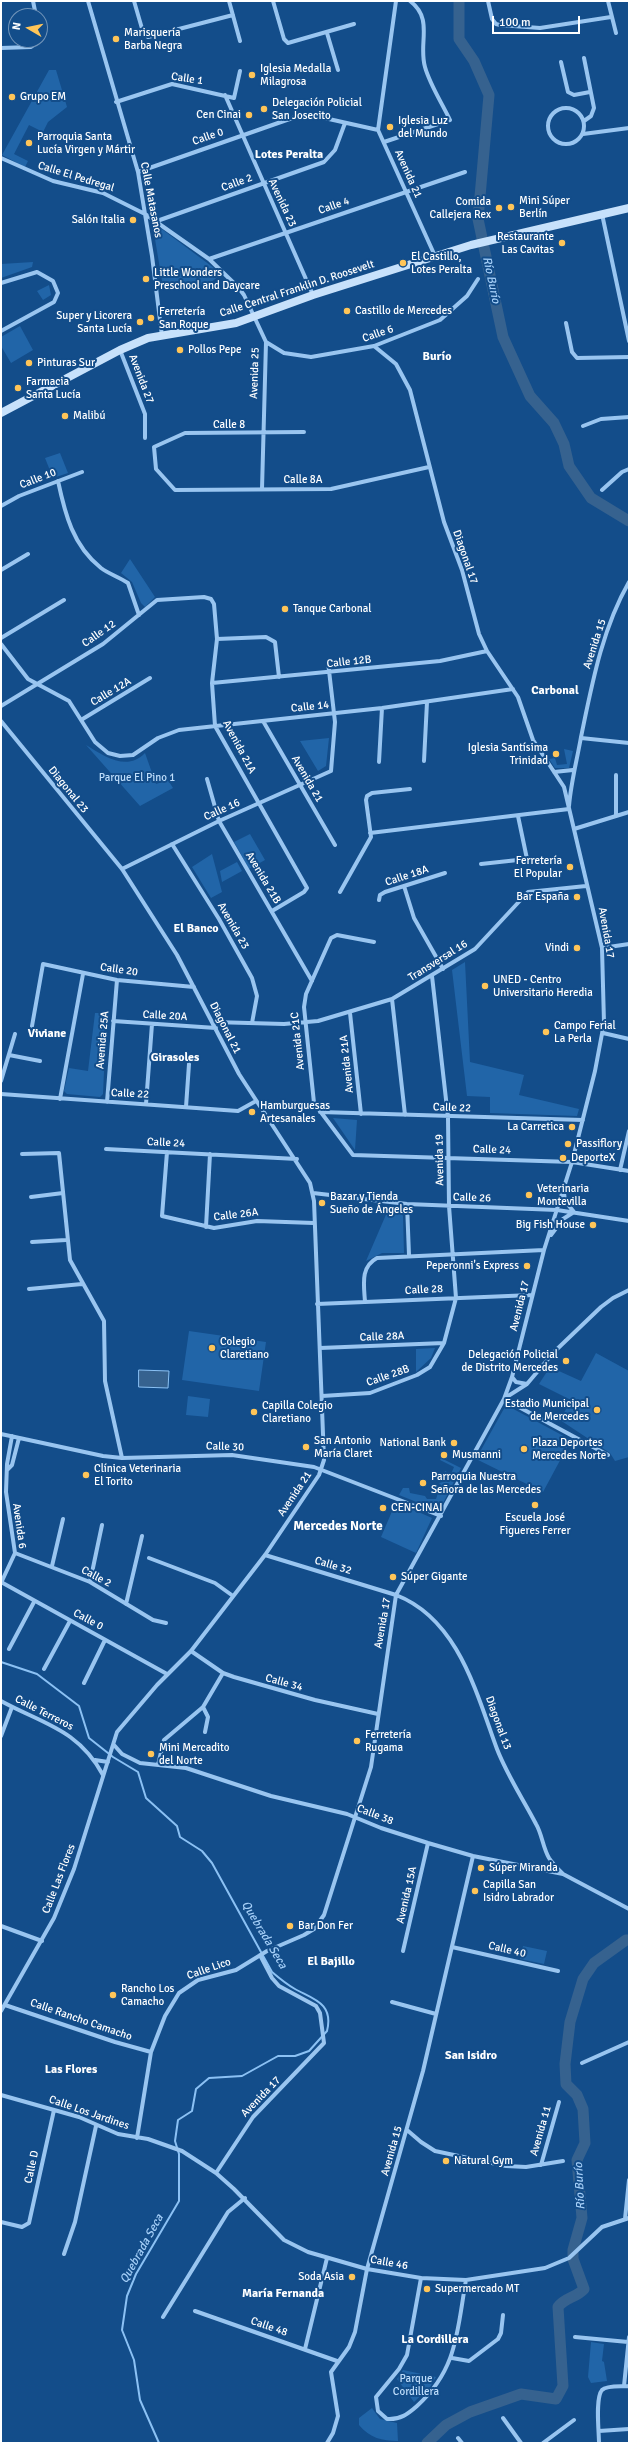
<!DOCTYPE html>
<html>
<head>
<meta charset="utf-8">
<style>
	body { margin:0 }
	#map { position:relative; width:630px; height:2444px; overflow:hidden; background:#134d8a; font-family:Signika,sans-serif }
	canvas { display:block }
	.frame { position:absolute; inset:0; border:2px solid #fff; pointer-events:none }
	.north { position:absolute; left:8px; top:8px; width:40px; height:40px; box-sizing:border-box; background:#134d8a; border:1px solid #7194b9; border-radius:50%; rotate:279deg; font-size:11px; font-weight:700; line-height:16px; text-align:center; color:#fff }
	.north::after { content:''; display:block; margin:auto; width:14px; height:18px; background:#ffc558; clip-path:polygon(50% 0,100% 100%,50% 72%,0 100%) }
	.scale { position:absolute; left:492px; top:16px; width:88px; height:18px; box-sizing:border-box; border:2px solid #fff; border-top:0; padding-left:5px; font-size:12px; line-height:14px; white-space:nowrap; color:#fff; -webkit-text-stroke:3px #134d8a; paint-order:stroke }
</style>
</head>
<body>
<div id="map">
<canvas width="630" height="2444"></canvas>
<div class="frame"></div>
<div class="north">N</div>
<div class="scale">100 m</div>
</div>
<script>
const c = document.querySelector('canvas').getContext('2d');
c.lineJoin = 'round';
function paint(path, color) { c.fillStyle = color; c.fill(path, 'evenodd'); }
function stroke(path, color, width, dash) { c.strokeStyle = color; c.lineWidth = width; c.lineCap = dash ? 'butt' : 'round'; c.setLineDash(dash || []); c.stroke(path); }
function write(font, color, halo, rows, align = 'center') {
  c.font = font + ' Signika,sans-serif'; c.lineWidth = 4; c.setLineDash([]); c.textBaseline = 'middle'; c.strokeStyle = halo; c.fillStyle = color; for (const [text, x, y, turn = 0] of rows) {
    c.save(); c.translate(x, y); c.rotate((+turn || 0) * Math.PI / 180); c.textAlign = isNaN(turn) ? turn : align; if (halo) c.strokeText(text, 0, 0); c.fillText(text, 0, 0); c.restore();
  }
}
paint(new Path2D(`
	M49,70H56L67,107L48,122L43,132L29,125L14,154L28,161L25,167L2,155Z
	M155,224L222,274L207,285L163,287L153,227Z
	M33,262L32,267L1,278V264Z
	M49,285L51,295L43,300L37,291Z
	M20,326L33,350L11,363L1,346V337Z
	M60,453L68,473L53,478L45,458Z
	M130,559L155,597L145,607L141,603L132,582L121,573Z
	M329,738L326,766L318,771L300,741Z
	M86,745C104,756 127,772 145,753L156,784L168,780L173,788L140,806Z
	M564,749L573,751L569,768H555L549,759L555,758L557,765L567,764Z
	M250,834L265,860L249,869L234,842Z
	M212,854L222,892L211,898L192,867Z
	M237,862L242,871L222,882L220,871Z
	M465,962L470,1062L524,1075L519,1095L579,1109L577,1116L490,1113V1097L467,1096L452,970Z
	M95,1013H108L105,1058L100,1061L99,1067L104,1071L103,1094L100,1097L67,1094L64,1091L69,1068L88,1071Z
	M333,1118L357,1120L355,1150Z
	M388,1210H399L403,1216L404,1253H382L366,1261Z
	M189,1331L266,1342L259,1391L182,1380Z
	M435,1348L431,1358L416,1372V1349Z
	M596,1353L629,1371V1457L615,1461L610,1453L560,1420L571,1400L539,1384L550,1367L581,1381Z
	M188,1396L210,1399L208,1417L186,1415Z
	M506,1405L571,1440L543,1492L476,1459Z
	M441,1458L461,1468L439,1511L399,1495L403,1488H409L410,1493L425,1496L427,1499H436L438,1493L435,1488L439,1490L441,1485L439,1483L443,1482L445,1471L451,1474L454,1467L440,1460Z
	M396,1502L432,1518L416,1553L381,1537Z
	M523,1946L547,1951L544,1964L520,1959Z
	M591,2342L604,2344L602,2361L604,2362L607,2381L591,2383L588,2377Z
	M403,2370L436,2377L430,2387L414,2402L397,2379Z
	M372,2408L380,2419L397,2423L398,2441C382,2441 370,2438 359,2425V2418Z`), '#2165a8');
const water = new Path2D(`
	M139,1370L169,1371L168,1388L139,1387Z`);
paint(water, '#36628f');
stroke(water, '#8bc1f4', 1);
stroke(new Path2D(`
	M1,1662L37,1674L79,1706L89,1738L113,1757L138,1772L146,1798L177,1826L180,1837L202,1851L212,1863L272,1972C279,1978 286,1984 295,1989C313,1999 334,2003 327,2031L309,2051L295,2056H278L242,2076L209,2078L196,2089L192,2111L178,2120L175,2141L179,2154V2201L136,2274L127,2296L122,2330L134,2360L140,2400L159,2443`), '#8bc1f4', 2);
stroke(new Path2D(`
	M459,1V39L474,61L489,95L478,219L503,337L530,396L554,423L564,444L569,466L591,498L629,521
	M427,2443L446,2425L470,2412L521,2394L556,2399L563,2386L558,2307C565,2297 576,2298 584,2289L573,2259V2250L582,2218L577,2160L585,2143L583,2109L577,2095L566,2084L565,2064L570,2022L583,1979L594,1963L626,1940H629`), '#36628f', 11);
stroke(new Path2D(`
	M33,1L36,16
	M88,1L138,172L152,256L162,336
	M134,1L143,32L148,37L233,15
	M229,1L240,41
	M273,1L284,39L288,43L354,24
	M396,1L378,130L435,256
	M488,1L492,19L496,24L500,25L540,28L611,17
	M608,1L616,33
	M327,33L338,70
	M1,48L31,47L40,40
	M584,58L594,108L591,116L584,121
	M561,62L568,92L574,95L590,92
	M225,95L313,295
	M116,102L172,84L234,98L240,71
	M548 126a18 18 0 1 1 36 0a18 18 0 1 1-36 0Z
	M583,134L629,128
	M384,142L450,120C442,103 430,85 425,67C418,43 434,19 410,1
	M1,158L53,181L103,193L145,214L209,259L238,287L244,295L266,342L262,489
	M138,172L301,115H311L378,130
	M602,214L629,341
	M157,221L324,162L335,150L345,123
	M209,259L465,172
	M1,283L37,272L53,281L58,293L54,302L1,331
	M566,323L572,352L577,358L629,357
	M266,342L284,353L311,357L374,346L440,320L467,296L478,279
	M120,350L145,414V438
	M583,426L601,419L629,417
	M304,432L185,433L154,447L156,469L175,490L331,489L429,467
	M58,481C65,514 73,546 101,568C109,574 119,577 128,583L139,615
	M602,490L622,472L629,469
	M1,506L19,496L82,472
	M1,570L28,554
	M1,638L64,600
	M217,639L266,637L275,642L279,677
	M1,644L28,679L69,701L95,742L108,753L120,756L133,755L158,738L179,730L382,708L513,689
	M212,683L440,661L487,651
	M1,706L103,644L157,600L204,597L211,599L214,604L217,639L212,683L215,726L307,888L304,892L272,911
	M81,720L150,678
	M1,721L122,869L177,955L239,1074L310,1183L314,1201L324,1460L319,1475L265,1555L191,1651L157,1685L117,1732L74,1869L54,1918L1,2011
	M263,721L335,845
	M581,738L629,743
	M424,761L427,702
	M379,762L382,708
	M554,772L573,770
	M207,779L219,821L312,981
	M569,806C571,782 577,760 581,737C592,684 602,629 629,582
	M616,816V775
	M574,829L629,812
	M370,833L569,809
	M172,844L219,919L252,978L257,996L252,1023
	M481,864L527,859L518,816
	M122,869L219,821L331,771L335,722L328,662
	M404,886L414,918L443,969
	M340,892L371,837L366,800L367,796L372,793L410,789
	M379,900L380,895L385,892L445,873
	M374,942L337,935L331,938L306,994L304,1007L314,1103L353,1155L572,1162L629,1171
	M602,948L629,944
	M392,999L405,1115
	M350,1013L361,1114
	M113,1021L216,1028
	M213,1022L284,1024L318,1021L392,999L475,949L528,892L586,886
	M32,1026L43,964L117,980L194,987
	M603,1033L629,1039
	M9,1055L40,1061
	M1,1081L15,1034
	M1,1094L238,1111L256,1101
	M60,1099L83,974
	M107,1102L117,980
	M146,1104L152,1024
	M186,1107L189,1064
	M320,1112L583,1120
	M106,1149L297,1159
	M167,1152L162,1216L214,1228L257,1221L314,1223
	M22,1154L59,1153L70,1260L104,1321L105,1381L122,1458
	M620,1170L629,1131
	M313,1193L407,1204L557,1210L629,1221
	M31,1197L63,1193
	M407,1204L409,1255
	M206,1227L210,1154
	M551,1235L563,1219L574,1212L565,1201L564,1193
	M32,1242L66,1240
	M29,1289L82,1284
	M365,1302C364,1285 360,1267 377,1258L544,1250
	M317,1304L532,1295
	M320,1348L444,1343
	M512,1377L516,1382L527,1384
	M322,1396L370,1393L417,1375L430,1367L444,1343L456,1298L449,1206L448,1117L432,976
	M505,1398L527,1384L554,1352L601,1307L613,1298L629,1290
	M504,1399L608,1455
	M1,1434L103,1456L122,1458L232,1455L314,1467L441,1516
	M7,1470L12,1465L19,1438
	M15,1553L90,1582L153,1620L166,1623
	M265,1555L396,1595C458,1619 476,1692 497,1749C507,1775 523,1799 536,1824C542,1834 543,1848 549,1858C553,1864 558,1869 563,1874
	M149,1558L215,1583L233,1596
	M52,1566L63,1519
	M1,1582L167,1674
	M90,1582L102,1525
	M1,1583L15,1553L6,1492L7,1464L12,1436
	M126,1604L142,1536
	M9,1649L34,1602
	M191,1651L223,1673L234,1677L315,1700L378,1714
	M44,1669L70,1621
	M84,1683L105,1640
	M1,1701C43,1724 78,1729 103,1775
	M203,1707L208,1717L205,1732
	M1,1736L12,1707
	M114,1745L122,1754L140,1763L186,1768L271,1796L347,1814L381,1828L428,1843L473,1856L563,1874L629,1909
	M95,1760L108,1762
	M158,1765L164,1740L203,1707L223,1673
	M1,1926L42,1941
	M452,1947L558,1971
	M403,1951L428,1843
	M392,2002L436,2014
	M5,2005L115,2042L151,2052
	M582,2063L629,2042
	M1,2095L79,2117L118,2134L148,2139L182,2151L216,2173L234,2189L284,2240L308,2252L367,2269L421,2278L466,2280L545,2268L569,2258L602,2227L629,2218
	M407,2130L421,2142L435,2151L506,2166L526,2167L563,2161
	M137,2138L151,2052L165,2016L179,1993L198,1980L236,1970L267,1951L304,1935L314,1929L324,1915L371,1767L396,1595L504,1399L512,1377L544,1250L572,1162L595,1071L604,1023L602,948L564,787L533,740L518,697L487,651L479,634L462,570L444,522L410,390L396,364L374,346
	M541,2165L559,2102
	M216,2173L253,2117L324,2043L320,2013L316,2006L279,1986L272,1978L260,1955
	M625,2219L629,2180
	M1,2222L22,2227L29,2223L54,2110
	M64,2254L75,2222L96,2126
	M421,2278L407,2355L399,2369L376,2397L378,2411L387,2419C400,2420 408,2414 417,2406C458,2369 457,2330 466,2280
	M195,2311L337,2361
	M163,2317L228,2212L245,2198
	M575,2337L628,2342
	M305,2349L327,2258
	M452,2358L469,2361L498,2339L501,2333L503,2315
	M624,2386L629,2337
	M503,2418L521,2443
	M599,2431L629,2429
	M458,2438L462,2443
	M327,2443L333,2433L338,2416L331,2372L349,2347L355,2332L367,2269L423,2071L473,1856
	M543,2443L574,2420
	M599,2443C599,2432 595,2398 602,2390C607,2385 622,2387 629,2386`), '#99c5f0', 4);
stroke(new Path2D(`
	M1,413L120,350L148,338L236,323L313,295L471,245L629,208`), '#c7e1fb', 8);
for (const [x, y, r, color] of [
	[116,39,4,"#ffc558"],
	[252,75,4,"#ffc558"],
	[12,97,4,"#ffc558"],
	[264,109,4,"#ffc558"],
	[249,115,4,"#ffc558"],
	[390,127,4,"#ffc558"],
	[29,143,4,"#ffc558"],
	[511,207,4,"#ffc558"],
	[499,208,4,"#ffc558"],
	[133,220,4,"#ffc558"],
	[562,243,4,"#ffc558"],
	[403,263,4,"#ffc558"],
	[146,279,4,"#ffc558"],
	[347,311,4,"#ffc558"],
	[151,318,4,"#ffc558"],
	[140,322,4,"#ffc558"],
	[180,350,4,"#ffc558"],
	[29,363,4,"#ffc558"],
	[18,388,4,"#ffc558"],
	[65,416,4,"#ffc558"],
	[285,609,4,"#ffc558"],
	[556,754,4,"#ffc558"],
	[570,867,4,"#ffc558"],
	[577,897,4,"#ffc558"],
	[577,948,4,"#ffc558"],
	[485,986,4,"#ffc558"],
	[546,1032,4,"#ffc558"],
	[252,1112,4,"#ffc558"],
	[572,1127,4,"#ffc558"],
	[568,1144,4,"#ffc558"],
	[563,1158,4,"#ffc558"],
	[529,1195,4,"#ffc558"],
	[322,1203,4,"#ffc558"],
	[593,1225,4,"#ffc558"],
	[527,1266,4,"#ffc558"],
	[212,1348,4,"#ffc558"],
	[566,1361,4,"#ffc558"],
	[597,1410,4,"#ffc558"],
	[254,1412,4,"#ffc558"],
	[454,1443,4,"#ffc558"],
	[306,1447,4,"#ffc558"],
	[524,1449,4,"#ffc558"],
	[444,1455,4,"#ffc558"],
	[86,1475,4,"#ffc558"],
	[423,1483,4,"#ffc558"],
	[535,1505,4,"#ffc558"],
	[383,1508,4,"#ffc558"],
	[393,1577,4,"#ffc558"],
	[357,1741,4,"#ffc558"],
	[151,1754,4,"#ffc558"],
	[481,1868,4,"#ffc558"],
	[475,1891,4,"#ffc558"],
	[290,1926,4,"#ffc558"],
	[113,1995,4,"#ffc558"],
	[446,2161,4,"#ffc558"],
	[352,2277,4,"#ffc558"],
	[427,2289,4,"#ffc558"]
]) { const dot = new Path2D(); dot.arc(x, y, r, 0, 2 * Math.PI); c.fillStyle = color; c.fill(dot); stroke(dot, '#134d8a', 1.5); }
write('11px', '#fff', '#134d8a', [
	["Marisquería",124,33],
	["Barba Negra",124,46],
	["Iglesia Medalla",260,69],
	["Milagrosa",260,82],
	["Grupo EM",20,97],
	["Delegación Policial",272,103],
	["San Josecito",272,116],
	["Cen Cinai",241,115,"right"],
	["Iglesia Luz",398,121],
	["del Mundo",398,134],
	["Parroquia Santa",37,137],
	["Lucía Virgen y Mártir",37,150],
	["Mini Súper",519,201],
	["Berlín",519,214],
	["Comida",491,202,"right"],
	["Callejera Rex",491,215,"right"],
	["Salón Italia",125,220,"right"],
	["Restaurante",554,237,"right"],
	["Las Cavitas",554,250,"right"],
	["El Castillo,",411,257],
	["Lotes Peralta",411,270],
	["Little Wonders",154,273],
	["Preschool and Daycare",154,286],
	["Castillo de Mercedes",355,311],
	["Ferretería",159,312],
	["San Roque",159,325],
	["Super y Licorera",132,316,"right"],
	["Santa Lucía",132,329,"right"],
	["Pollos Pepe",188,350],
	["Pinturas Sur",37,363],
	["Farmacia",26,382],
	["Santa Lucía",26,395],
	["Malibú",73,416],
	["Tanque Carbonal",293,609],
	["Iglesia Santísima",548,748,"right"],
	["Trinidad",548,761,"right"],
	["Ferretería",562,861,"right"],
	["El Popular",562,874,"right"],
	["Bar España",569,897,"right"],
	["Vindi",569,948,"right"],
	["UNED - Centro",493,980],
	["Universitario Heredia",493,993],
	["Campo Ferial",554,1026],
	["La Perla",554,1039],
	["Hamburguesas",260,1106],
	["Artesanales",260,1119],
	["La Carretica",564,1127,"right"],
	["Passiflory",576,1144],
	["DeporteX",571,1158],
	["Veterinaria",537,1189],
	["Montevilla",537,1202],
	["Bazar y Tienda",330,1197],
	["Sueño de Ángeles",330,1210],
	["Big Fish House",585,1225,"right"],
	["Peperonni's Express",519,1266,"right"],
	["Colegio",220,1342],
	["Claretiano",220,1355],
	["Delegación Policial",558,1355,"right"],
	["de Distrito Mercedes",558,1368,"right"],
	["Estadio Municipal",589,1404,"right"],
	["de Mercedes",589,1417,"right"],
	["Capilla Colegio",262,1406],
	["Claretiano",262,1419],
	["San Antonio",314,1441],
	["María Claret",314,1454],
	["National Bank",446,1443,"right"],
	["Plaza Deportes",532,1443],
	["Mercedes Norte",532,1456],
	["Musmanni",452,1455],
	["Clínica Veterinaria",94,1469],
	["El Torito",94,1482],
	["Parroquia Nuestra",431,1477],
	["Señora de las Mercedes",431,1490],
	["CEN-CINAI",391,1508],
	["Escuela José",535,1518,"center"],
	["Figueres Ferrer",535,1531,"center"],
	["Súper Gigante",401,1577],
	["Ferretería",365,1735],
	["Rugama",365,1748],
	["Mini Mercadito",159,1748],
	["del Norte",159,1761],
	["Súper Miranda",489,1868],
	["Capilla San",483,1885],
	["Isidro Labrador",483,1898],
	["Bar Don Fer",298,1926],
	["Rancho Los",121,1989],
	["Camacho",121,2002],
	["Natural Gym",454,2161],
	["Soda Asia",344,2277,"right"],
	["Supermercado MT",435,2289]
], 'left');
write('11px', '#fff', '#134d8a', [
	["Calle 1",187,79,8],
	["Calle 0",208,137,-19],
	["Avenida 21",408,174,66],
	["Calle El Pedregal",76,177,17],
	["Calle 2",237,183,-20],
	["Calle Matasanos",151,200,79],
	["Avenida 23",282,203,65],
	["Calle 4",334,206,-19],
	["Calle Central Franklin D. Roosevelt",297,289,-18],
	["Calle 6",378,334,-19],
	["Avenida 25",255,373,-88],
	["Avenida 27",141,379,69],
	["Calle 8",229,425],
	["Calle 10",38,479,-21],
	["Calle 8A",303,480],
	["Diagonal 17",465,557,71],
	["Calle 12",99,634,-35],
	["Avenida 15",595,644,-72],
	["Calle 12B",349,662,-6],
	["Calle 12A",111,692,-31],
	["Calle 14",310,707,-6],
	["Avenida 21A",239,747,62],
	["Avenida 21",307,779,60],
	["Diagonal 23",68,790,51],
	["Calle 16",222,810,-24],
	["Calle 18A",407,876,-18],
	["Avenida 21B",263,878,59],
	["Avenida 23",233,926,60],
	["Avenida 17",606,933,80],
	["Transversal 16",438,961,-32],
	["Calle 20",119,970,8],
	["Calle 20A",165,1016,3],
	["Diagonal 21",225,1028,63],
	["Avenida 25A",103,1040,-85],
	["Avenida 21C",298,1041,-96],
	["Avenida 21A",347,1064,-96],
	["Calle 22",130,1094,3],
	["Calle 22",452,1108,2],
	["Calle 24",166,1143,3],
	["Calle 24",492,1150,2],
	["Avenida 19",440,1160,-91],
	["Calle 26",472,1198,2],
	["Calle 26A",236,1215,-7],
	["Calle 28",424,1290,-3],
	["Avenida 17",520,1306,-76],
	["Calle 28A",382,1337,-2],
	["Calle 28B",388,1376,-19],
	["Calle 30",225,1447,2],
	["Avenida 21",295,1494,-56],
	["Avenida 6",19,1526,82],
	["Calle 32",333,1566,17],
	["Calle 2",96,1577,28],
	["Calle 0",88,1620,28],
	["Avenida 17",383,1623,-80],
	["Calle 34",284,1683,15],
	["Calle Terreros",44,1713,27],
	["Diagonal 13",498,1723,70],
	["Calle 38",375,1815,21],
	["Calle Las Flores",59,1879,-69],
	["Avenida 15A",407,1895,-77],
	["Calle 40",507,1950,13],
	["Calle Lico",209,1969,-19],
	["Calle Rancho Camacho",81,2020,19],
	["Avenida 17",261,2097,-46],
	["Calle Los Jardines",89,2113,19],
	["Avenida 11",541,2131,-74],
	["Avenida 15",392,2151,-74],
	["Calle D",32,2167,-78],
	["Calle 46",389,2263,10],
	["Calle 48",269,2327,19]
]);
write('11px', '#bfdefc', '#134d8a', [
	["Parque El Pino 1",137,778],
	["Parque",416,2379],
	["Cordillera",416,2392]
]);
write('bold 12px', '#fff', '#134d8a', [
	["Lotes Peralta",289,155],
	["Burío",437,357],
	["Carbonal",555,691],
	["El Banco",196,929],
	["Viviane",47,1034],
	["Girasoles",175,1058],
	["El Bajillo",331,1962],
	["San Isidro",471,2056],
	["Las Flores",71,2070],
	["María Fernanda",283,2294],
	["La Cordillera",435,2340]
]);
write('italic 12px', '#a5cff8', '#134d8a', [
	["Río Burío",491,280,78],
	["Quebrada Seca",264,1935,59],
	["Río Burío",580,2186,-93],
	["Quebrada Seca",142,2249,-61]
]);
write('bold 13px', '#fff', '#134d8a', [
	["Mercedes Norte",338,1527]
]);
</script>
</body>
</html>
